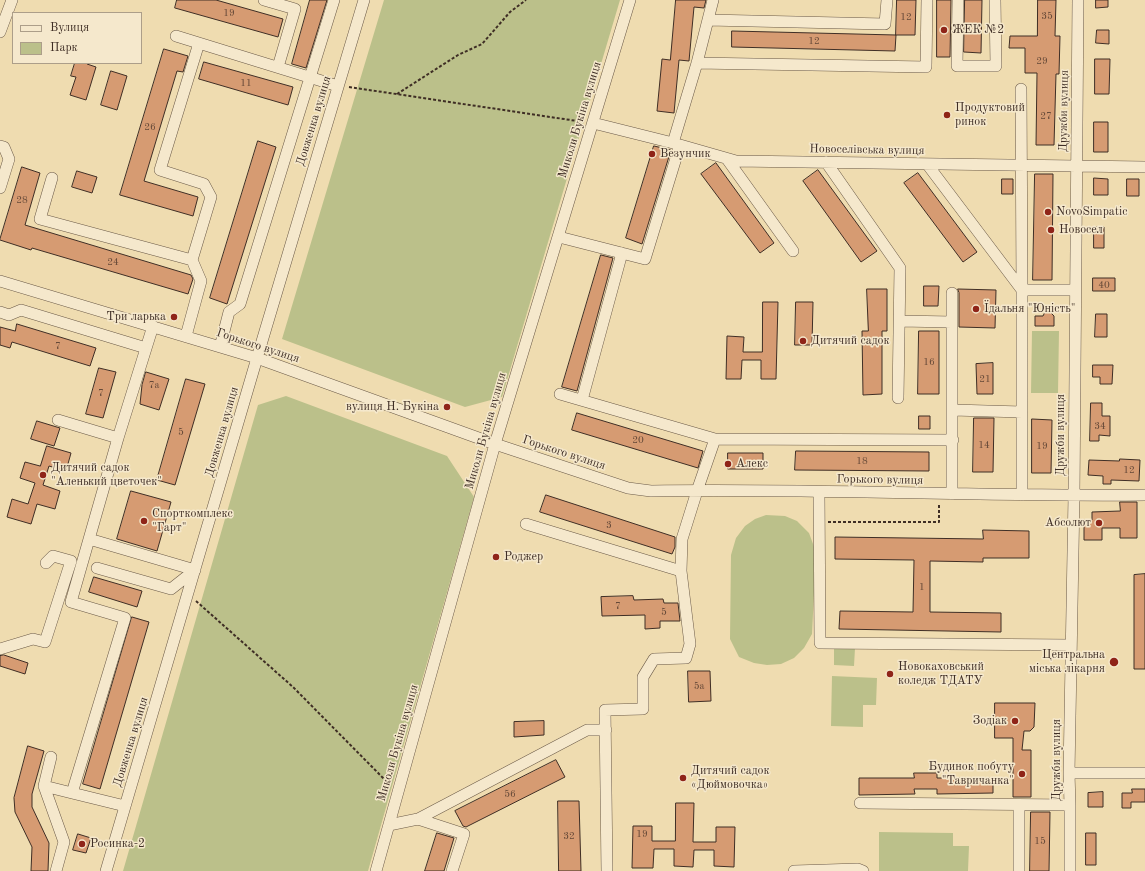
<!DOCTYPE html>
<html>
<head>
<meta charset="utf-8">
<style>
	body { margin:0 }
	#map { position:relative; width:1145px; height:871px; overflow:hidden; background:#efdcb0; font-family:"Old Standard TT",serif }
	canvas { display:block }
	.legend { position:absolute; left:12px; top:12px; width:130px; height:52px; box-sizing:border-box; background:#f5e8cc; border:1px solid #ac9e89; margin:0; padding:5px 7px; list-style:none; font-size:12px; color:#3f2e25 }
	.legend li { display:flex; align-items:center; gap:8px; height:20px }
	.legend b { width:20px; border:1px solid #ac9e89 }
</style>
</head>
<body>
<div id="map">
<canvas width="1145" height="871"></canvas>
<ul class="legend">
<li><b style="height:5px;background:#f5e8cc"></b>Вулиця</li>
<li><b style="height:11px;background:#bbc08a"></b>Парк</li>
</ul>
</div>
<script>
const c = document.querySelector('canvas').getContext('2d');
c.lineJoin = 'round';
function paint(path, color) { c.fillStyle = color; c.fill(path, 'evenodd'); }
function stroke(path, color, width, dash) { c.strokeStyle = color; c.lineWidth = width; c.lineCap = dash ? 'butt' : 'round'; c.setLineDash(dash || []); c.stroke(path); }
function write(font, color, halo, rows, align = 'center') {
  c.font = font + ' "Old Standard TT",serif'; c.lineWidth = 3; c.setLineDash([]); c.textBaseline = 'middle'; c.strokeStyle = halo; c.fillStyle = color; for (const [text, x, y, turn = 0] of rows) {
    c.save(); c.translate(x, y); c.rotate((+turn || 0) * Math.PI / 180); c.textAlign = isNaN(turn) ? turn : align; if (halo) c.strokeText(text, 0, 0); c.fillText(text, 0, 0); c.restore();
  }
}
paint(new Path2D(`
	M384,0H620L502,397L465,407L282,339Z
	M1032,331H1059L1058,393H1031Z
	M286,396L447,456L474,497L368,871H123L258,405Z
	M766,515L785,516L797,521L809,533L816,552L812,634L804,648L794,658L781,664L767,665L754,663L739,657L730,639L731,555L736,538L745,526L755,519Z
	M834,647L855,648L854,666L834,665Z
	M832,676L877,678L876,705H863V727L831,726Z
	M879,832L953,833V846H969L968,871H879Z`), '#bbc08a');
const building = new Path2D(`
	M177,0H216L283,19L278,37L175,8Z
	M310,0H327L306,68L292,64Z
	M676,0H706L704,8L694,7L689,61L679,60L674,113L657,111L662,59L670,60Z
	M897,0H916L915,35H896Z
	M937,0H951L950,57H937Z
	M965,0H982L981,53L964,52Z
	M1038,0H1056L1055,36H1060L1059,74H1056L1054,145H1036L1037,73H1025V48H1009L1010,36H1037Z
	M1096,0H1108V7L1096,8Z
	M1097,30H1109V44L1096,43Z
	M732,31L896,35L895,51L732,47Z
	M164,49L188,56L183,72L177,71L144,181L198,197L193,216L120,195Z
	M1095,59H1110L1109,94H1095Z
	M204,62L293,87L288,105L199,79Z
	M75,63H87V64L96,67L86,100L70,95L76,77L71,76Z
	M111,71L127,76L117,110L101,105Z
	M1094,122H1108V152H1094Z
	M258,141L276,147L227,304L210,298Z
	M654,146L671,150L642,244L626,238Z
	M716,163L774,243L760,253L701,174Z
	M22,167L40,173L25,225L191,275L193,279L188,294L32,248L31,250L0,240Z
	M818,170L877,251L861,262L803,181Z
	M77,171L97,177L92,193L72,187Z
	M918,173L977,252L963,262L904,183Z
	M1035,174H1053L1052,280H1033Z
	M1094,178L1108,179V195H1094Z
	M1002,179H1013V194H1002Z
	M1127,179H1139V196H1127Z
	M1094,227H1104V248H1094Z
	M601,255L613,258L577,391L562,387Z
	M1093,278H1115V291H1093Z
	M924,286H939L938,306H924Z
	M867,289H887V331H882V394L863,395L862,331H868Z
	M958,289L996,290L995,328L959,327V293Z
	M763,302H778L776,379H761V360H742L741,379H726L727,336L744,337L743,352H762Z
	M796,302H813L812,345H795Z
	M1049,311L1054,316V326H1035V316H1043L1045,312Z
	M1096,314H1107V337H1095Z
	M17,324L96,348L90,366L12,342L10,348L0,345V327L15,331Z
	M919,331H939V394H918Z
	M993,363V394H977L976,364Z
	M1093,365H1113L1112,384H1100V377H1093Z
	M99,368L116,372L103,418L86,414Z
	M146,372L169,379L159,410L140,404L142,385Z
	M186,379L205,384L175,485L157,480Z
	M1091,403H1102V416H1110V436L1099,435V441H1090Z
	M577,413L703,451L698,468L572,430Z
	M919,416H930V429H919Z
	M974,418H994L993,472H973Z
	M1032,419L1052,420L1051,473H1032Z
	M37,421L60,428L54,446L31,439Z
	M47,446L71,453L66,471L49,466L43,485L60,491L55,509L37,504L31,524L7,517L12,499L28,504L35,483L20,478L25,462L40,466Z
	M796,451L929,452V471L795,470Z
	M728,453H763V469H728Z
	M1120,459L1140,460L1139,481L1111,480V484H1103V476L1088,475L1089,460L1119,461Z
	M131,491L171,502L157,551L117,539Z
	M546,495L675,537V547L672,554L540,512Z
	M1120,502H1137V538H1120V528H1102V540H1084V520H1092V512L1120,511Z
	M983,530L1029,531V558H983V562L930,561V612L1001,613V632L839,629L840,611L913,612L914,560L835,559V537L983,539Z
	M1145,574V669H1134V575Z
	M94,577L142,591L137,607L89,592Z
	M633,596L634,600L663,599L664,603H678L680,621H660V628L645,629V615L602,616L601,597Z
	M132,617L149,622L100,789L83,784Z
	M4,655L28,663L25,674L0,666V656Z
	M688,671H710L711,701L689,702Z
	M995,703H1035L1034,727L1030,731H1024L1022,750H1031V797H1013V738H995Z
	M544,721V735L514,737V722Z
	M28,746L44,751L32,794V807L49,843L48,871H31L32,847L15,812L14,798Z
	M556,760L565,777L466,827L463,826L455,811Z
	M914,773H937V778H993V793L937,794V789H914L915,794L859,795V778H914Z
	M1132,789H1145V802H1131V808H1122V793H1132Z
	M1103,792V807H1088V793Z
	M558,801H579L581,871H559Z
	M676,803H694L693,842H716V827H735L734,867L714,866V850H694L693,867L674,866V849H654L653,868H632L633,826H652V841H675Z
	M1031,812H1050L1049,871H1030Z
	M437,833L454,838L444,871H425Z
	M1086,833H1096V865H1086Z
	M78,834L91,838L86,853L73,850Z`);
paint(building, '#d69b72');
stroke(building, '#3f2e25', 1);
const minor = new Path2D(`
	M264,0L295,9L278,67
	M958,0L957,66H996L995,0
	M708,20L885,24L887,0
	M0,32L12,0
	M176,36L338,86
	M697,63L926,67L927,0
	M1021,89L1022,290V495
	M593,123L673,143L736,161L1145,167
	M673,143L697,63L713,0
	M0,146L4,147L9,159L0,188
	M727,159L793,251
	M826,162L900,268L898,398
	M927,164L1022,290H1075
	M52,178L40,219L192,260
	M559,237L645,259L680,145
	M0,281L257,358L495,444L628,488L651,491C816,488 980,497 1145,495
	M952,293V494
	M0,312L9,315L21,310L146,348
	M900,321L952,322
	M186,336L201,281L192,260L211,197L204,184L160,170L199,43
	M220,347L229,312L240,304L334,0
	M560,394L715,439L953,440
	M582,400L622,253
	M953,410L1022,412
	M58,420L118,438
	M819,492L820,643L1071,645
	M526,524L681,571
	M89,539L195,570
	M97,568L171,589L195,570
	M0,649L33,639L45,642L71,561L53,556L46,563
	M51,757L44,786L64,842L56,871
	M1069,773H1145
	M44,786L72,793
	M860,803L1070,805
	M1019,805V871
	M125,806L72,793L125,618L71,602L118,438L153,326
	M418,819L464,834L452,871
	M389,825L418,819L587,730H606
	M106,871L257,358L364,0
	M376,871L495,444L630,0
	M607,871L605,710L643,709V677L654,659L686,658L690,644L681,571L682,539L697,491L715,439
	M794,871L858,869L863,871
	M1070,871V805L1069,773L1074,496L1078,0`);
stroke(minor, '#6b5a48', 12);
stroke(new Path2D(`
	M349,87L584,122
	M397,94L458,55L482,44L510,12L526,0
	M828,522H939V503
	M196,601L293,687L390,785`), '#3f2e25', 2, [3, 2]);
stroke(minor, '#f5e8cc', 11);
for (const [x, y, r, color] of [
	[944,30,4,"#8f2418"],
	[947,115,4,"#8f2418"],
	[652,154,4,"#8f2418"],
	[1048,212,4,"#8f2418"],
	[1051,230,4,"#8f2418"],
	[976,309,4,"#8f2418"],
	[174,317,4,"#8f2418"],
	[803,341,4,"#8f2418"],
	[447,407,4,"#8f2418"],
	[728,464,4,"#8f2418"],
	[43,475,4,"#8f2418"],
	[144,521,4,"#8f2418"],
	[1099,523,4,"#8f2418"],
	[496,557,4,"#8f2418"],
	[1114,662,5,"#8f2418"],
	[890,674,4,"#8f2418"],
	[1015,721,4,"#8f2418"],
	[1022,774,4,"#8f2418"],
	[683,778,4,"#8f2418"],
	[82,844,4,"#8f2418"]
]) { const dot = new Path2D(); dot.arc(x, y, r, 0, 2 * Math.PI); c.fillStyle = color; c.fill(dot); stroke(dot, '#f5e8cc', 1.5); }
write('10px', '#654938', null, [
	["19",229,13],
	["35",1047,16],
	["12",906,17],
	["12",814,41],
	["29",1042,61],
	["11",246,83],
	["27",1046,116],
	["26",150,127],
	["28",22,200],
	["24",113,262],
	["40",1104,285],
	["7",58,346],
	["16",929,362],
	["21",985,379],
	["7а",154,385],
	["7",101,393],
	["34",1100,426],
	["5",181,432],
	["20",638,440],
	["14",984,445],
	["19",1042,446],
	["18",862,461],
	["12",1129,470],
	["3",609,525],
	["1",922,587],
	["7",618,606],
	["5",664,612],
	["5а",699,686],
	["56",510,794],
	["19",642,834],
	["32",569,836],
	["15",1040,841]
]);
write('12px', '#3f2e25', '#f5e8cc', [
	["ЖЕК №2",952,30],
	["Продуктовий",955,108],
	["ринок",955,122],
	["Везунчик",660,154],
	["NovoSimpatic",1056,212],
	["Новосел",1059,230],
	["Їдальня \"Юність\"",984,309],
	["Три ларька",166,317,"right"],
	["Дитячий садок",811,341],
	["вулиця Н. Букіна",439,407,"right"],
	["Алекс",736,464],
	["Дитячий садок",51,468],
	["\"Аленький цветочек\"",51,482],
	["Спорткомплекс",152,514],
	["\"Гарт\"",152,528],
	["Абсолют",1091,523,"right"],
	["Роджер",504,557],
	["Центральна",1105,655,"right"],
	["міська лікарня",1105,669,"right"],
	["Новокаховський",898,667],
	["коледж ТДАТУ",898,681],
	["Зодіак",1007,721,"right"],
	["Будинок побуту",1014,767,"right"],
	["\"Тавричанка\"",1014,781,"right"],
	["Дитячий садок",691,771],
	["«Дюймовочка»",691,785],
	["Росинка-2",90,844]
], 'left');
write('12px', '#3f2e25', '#f5e8cc', [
	["Дружби вулиця",1064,111,-89],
	["Миколи Букіна вулиця",580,120,-73],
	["Довженка вулиця",314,121,-73],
	["Новоселівська вулиця",867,150,1],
	["Горького вулиця",258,346,18],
	["Миколи Букіна вулиця",486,431,-74],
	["Довженка вулиця",222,432,-74],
	["Дружби вулиця",1061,435,-90],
	["Горького вулиця",564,453,18],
	["Горького вулиця",880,480,1],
	["Довженка вулиця",131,742,-73],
	["Миколи Букіна вулиця",398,743,-74],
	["Дружби вулиця",1057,760,-90]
]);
</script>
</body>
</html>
